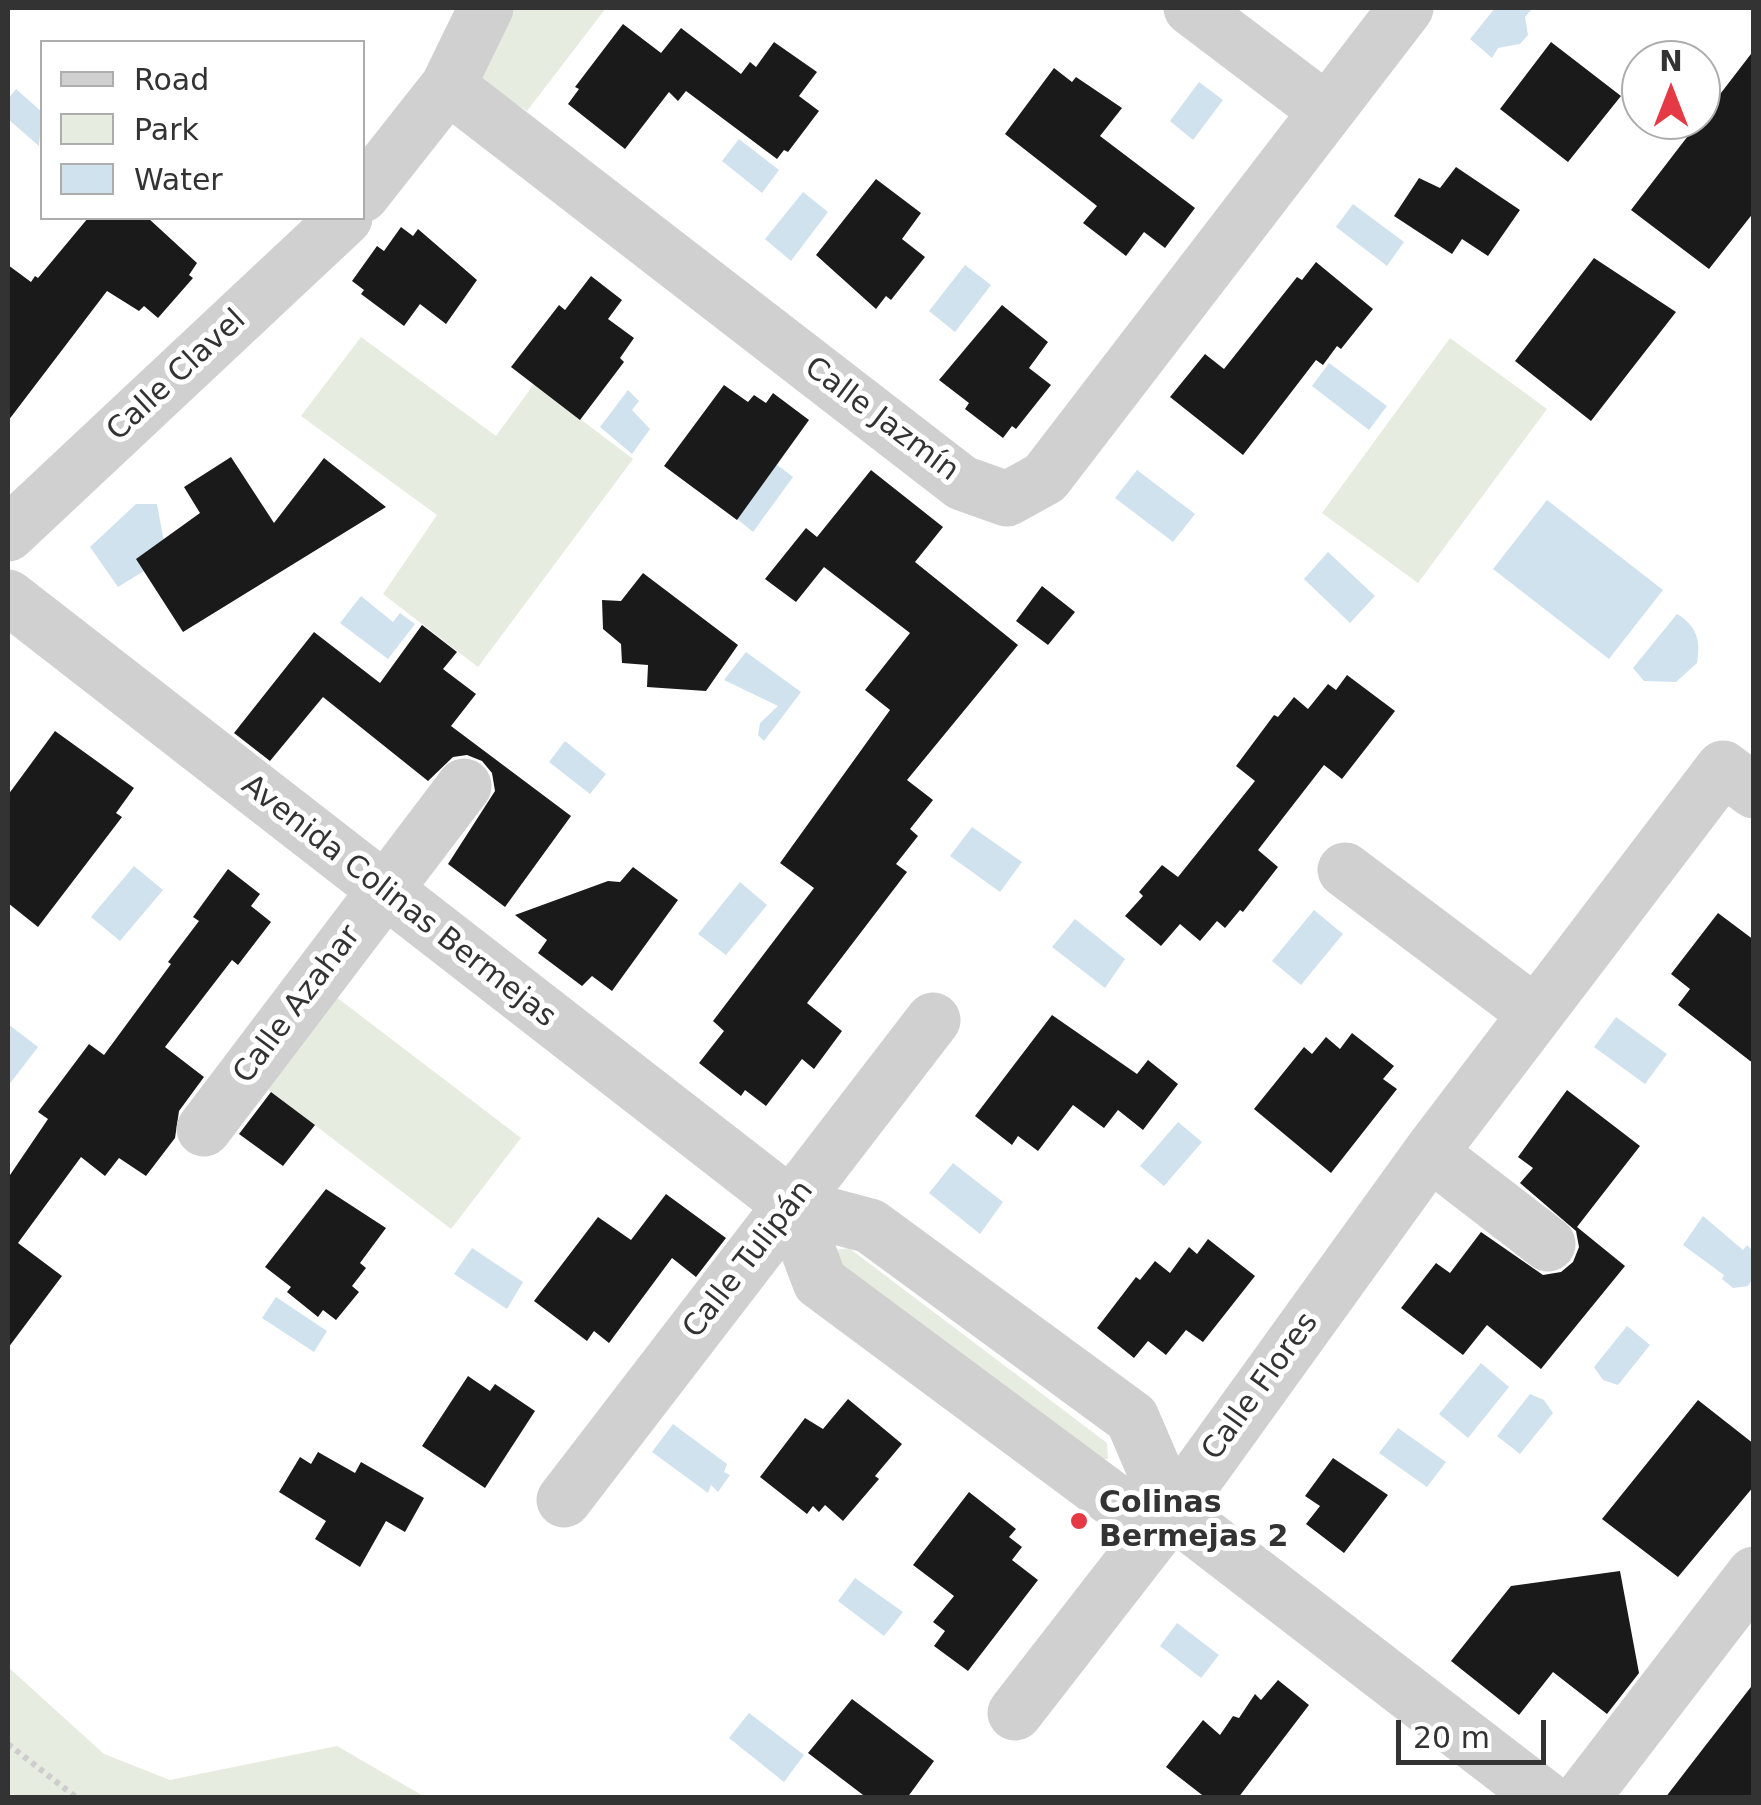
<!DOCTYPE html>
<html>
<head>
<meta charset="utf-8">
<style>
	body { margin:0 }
	#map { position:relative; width:1761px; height:1805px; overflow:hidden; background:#fff; font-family:"DejaVu Sans",sans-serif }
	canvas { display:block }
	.frame { position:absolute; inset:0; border:10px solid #333; pointer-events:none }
	.legend { position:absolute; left:40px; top:40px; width:325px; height:180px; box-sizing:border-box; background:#fff; border:2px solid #adadad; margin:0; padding:12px 18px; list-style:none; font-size:30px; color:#333 }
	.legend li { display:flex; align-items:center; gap:20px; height:50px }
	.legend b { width:50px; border:2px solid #adadad }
	.north { position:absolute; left:1621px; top:40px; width:100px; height:100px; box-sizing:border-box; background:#fff; border:2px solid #adadad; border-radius:50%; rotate:0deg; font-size:28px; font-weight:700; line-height:40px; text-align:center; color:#333 }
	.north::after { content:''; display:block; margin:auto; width:35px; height:45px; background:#e63946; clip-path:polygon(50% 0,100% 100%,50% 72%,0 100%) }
	.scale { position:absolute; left:1396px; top:1720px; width:150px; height:45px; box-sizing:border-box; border:5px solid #333; border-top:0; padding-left:12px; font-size:30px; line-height:35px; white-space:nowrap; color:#333; -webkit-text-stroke:8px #fff; paint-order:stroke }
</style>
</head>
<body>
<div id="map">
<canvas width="1761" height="1805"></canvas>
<div class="frame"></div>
<ul class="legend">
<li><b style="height:12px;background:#d0d0d0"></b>Road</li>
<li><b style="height:28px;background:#e6ecdf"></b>Park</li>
<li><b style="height:28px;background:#cfe2ee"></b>Water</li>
</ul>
<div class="north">N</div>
<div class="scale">20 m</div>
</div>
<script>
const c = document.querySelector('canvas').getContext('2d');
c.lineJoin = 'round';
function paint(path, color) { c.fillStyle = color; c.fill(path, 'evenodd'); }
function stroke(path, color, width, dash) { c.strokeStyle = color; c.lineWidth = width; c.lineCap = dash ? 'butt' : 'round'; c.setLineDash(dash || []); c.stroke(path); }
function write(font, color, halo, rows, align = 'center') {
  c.font = font + ' "DejaVu Sans",sans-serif'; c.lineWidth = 10; c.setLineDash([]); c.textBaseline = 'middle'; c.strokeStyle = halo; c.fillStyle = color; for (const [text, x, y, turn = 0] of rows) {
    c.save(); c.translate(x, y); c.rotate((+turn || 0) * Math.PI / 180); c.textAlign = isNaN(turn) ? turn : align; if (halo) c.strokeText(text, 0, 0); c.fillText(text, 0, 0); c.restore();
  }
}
paint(new Path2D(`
	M509,8H606L527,111L472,76Z
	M361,337L496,436L534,384L633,459L478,667L383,594L437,515L301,416Z
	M1450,338L1547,409L1418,583L1322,513Z
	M331,993L521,1138L451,1229L261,1084Z
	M849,1248L1107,1443L1108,1459L1092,1461L839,1263L835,1250Z
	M8,1667L104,1754L170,1780L337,1746L425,1797H8Z`), '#e6ecdf');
paint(new Path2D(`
	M1495,8H1533L1525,17L1528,35L1520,44L1498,48L1492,58L1470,39Z
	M1199,82L1223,100L1193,140L1170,121Z
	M16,89L42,112L39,146L8,119V99Z
	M739,139L779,170L762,193L722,161Z
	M803,192L828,212L791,261L765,239Z
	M1353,204L1404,242L1387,266L1336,227Z
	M965,265L991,285L955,332L929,311Z
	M1329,363L1387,406L1369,430L1312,386Z
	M628,390L639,401L632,410L650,429L632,454L600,427Z
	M776,464L793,477L753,532L736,518Z
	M1137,470L1195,514L1173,542L1115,498Z
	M1547,500L1663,590L1609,659L1493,569Z
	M136,504H157L164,542L144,571L118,587L90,547Z
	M1328,552L1375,596L1350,623L1304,579Z
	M361,596L393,622L400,613L415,624L388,659L340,623Z
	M1677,614C1697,626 1701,641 1697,663L1676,682L1644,681L1633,668Z
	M746,652L801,692L764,741L758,735L760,723L778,706L724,680Z
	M565,741L606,774L590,794L549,762Z
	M972,827L1022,862L1000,892L950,856Z
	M134,866L163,890L120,941L91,917Z
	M740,882L767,905L726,955L698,934Z
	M1314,910L1343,934L1301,985L1272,961Z
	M1075,919L1125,959L1105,988L1052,947Z
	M1616,1017L1667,1054L1645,1084L1594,1047Z
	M8,1024L38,1047L8,1086Z
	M1178,1122L1202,1142L1164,1186L1140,1166Z
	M953,1163L1003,1202L980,1234L929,1193Z
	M1703,1216L1743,1250L1747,1245L1753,1251V1278L1748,1286L1733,1288L1722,1279L1724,1275L1683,1245Z
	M472,1248L523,1282L507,1309L454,1274Z
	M276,1297L327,1331L314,1352L262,1318Z
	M1627,1326L1650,1345L1618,1385L1603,1380L1594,1367Z
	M1481,1363L1509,1387L1468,1438L1439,1414Z
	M1530,1394L1544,1400L1553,1413L1520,1454L1497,1436Z
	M673,1424L727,1464L724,1472L730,1475L718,1492L711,1485L708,1493L652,1452Z
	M1398,1428L1446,1462L1427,1487L1379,1453Z
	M855,1578L903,1612L884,1636L838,1601Z
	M1177,1623L1219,1655L1201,1678L1160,1646Z
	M749,1713L804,1755L784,1782L729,1738Z`), '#cfe2ee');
paint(new Path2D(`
	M623,24L661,53L681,28L741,74L750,62L756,67L774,42L817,72L799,96L819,111L788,152L784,150L777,159L686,91L678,101L669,92L625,149L568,104L579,89L575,87Z
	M1551,42L1621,96L1568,162L1500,109Z
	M1754,50V212L1709,269L1631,210Z
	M1054,68L1072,82L1076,77L1122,108L1100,136L1195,208L1165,248L1144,232L1126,256L1083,223L1097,206L1005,134Z
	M1456,167L1520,210L1488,256L1462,239L1452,254L1394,216L1419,178L1440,188Z
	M876,179L921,213L902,239L925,257L891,300L886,296L876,309L816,255Z
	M88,218H148L197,263L189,275L193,278L158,318L144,306L139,311L107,291L8,421V265L31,282L35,276L38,278Z
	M401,227L413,236L418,229L477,280L446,324L420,304L404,326L361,294L364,290L352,281L377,246L384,251Z
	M1594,258L1676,312L1591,421L1515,361Z
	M1316,262L1373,309L1341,349L1337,346L1323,365L1316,360L1243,455L1170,397L1205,354L1224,369L1297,277L1302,280Z
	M591,276L622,300L608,319L634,338L620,358L624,362L580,420L511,367L559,305L565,310Z
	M1002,305L1048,342L1029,368L1051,385L1016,429L1012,426L1003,438L965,409L969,403L939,380Z
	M724,385L748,402L754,395L766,403L773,393L809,420L737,520L664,466Z
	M231,457L274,523L324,458L386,507L183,632L136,559L200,513L184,487Z
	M871,470L943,527L915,562L1018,645L907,780L933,800L910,829L918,836L896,864L907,872L807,1003L842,1031L814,1069L802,1059L766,1106L745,1090L741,1096L699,1063L724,1031L713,1021L814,888L780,863L890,710L865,690L910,633L824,567L796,602L765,579L806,528L817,537Z
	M643,573L738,645L706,691L647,687L648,665L622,663L621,644L603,629L602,600L621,601Z
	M1042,586L1075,612L1048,645L1016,621Z
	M422,625L457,652L443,669L476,694L451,726L571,816L505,907L448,864L495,791L492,773L482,761L467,755L453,757L428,781L323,697L270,761L234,733L314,632L380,683Z
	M1347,675L1395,711L1342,779L1324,765L1258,850L1278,867L1243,912L1240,910L1225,928L1217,921L1200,941L1180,924L1161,946L1125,916L1143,896L1139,892L1162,865L1178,877L1255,781L1236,766L1274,715L1278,717L1294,697L1308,709L1328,684L1336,690Z
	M55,731L134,788L116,813L122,817L38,927L8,903V795Z
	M633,867L678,900L612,991L592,976L582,986L538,953L547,940L515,915L608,881L620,882Z
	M228,869L260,894L251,906L271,922L238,965L232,960L165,1047L204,1077L179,1111L175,1138L146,1176L119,1158L105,1176L81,1157L18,1243L62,1276L8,1348V1178L48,1119L38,1112L89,1044L104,1055L171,964L168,962L199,921L193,917Z
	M1718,913L1754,940V1064L1678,1005L1690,989L1671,974Z
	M1052,1015L1137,1074L1148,1060L1178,1084L1143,1130L1118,1110L1104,1128L1073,1105L1038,1151L1018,1136L1012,1145L975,1116Z
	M1352,1033L1394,1066L1383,1079L1397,1089L1331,1173L1254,1109L1304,1047L1312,1054L1326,1037L1340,1049Z
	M1567,1090L1640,1146L1577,1227L1625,1266L1541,1369L1487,1325L1463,1355L1401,1308L1436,1263L1450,1273L1481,1232L1543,1275L1561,1272L1573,1262L1579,1247L1576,1231L1520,1183L1533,1168L1518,1157Z
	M271,1092L315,1125L283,1166L239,1134Z
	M326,1189L386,1228L360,1263L366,1268L352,1286L359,1292L336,1320L323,1310L318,1317L287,1292L291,1287L265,1267Z
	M666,1194L726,1238L696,1277L672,1258L609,1343L594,1331L587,1341L534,1301L598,1217L631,1240Z
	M1208,1239L1255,1276L1203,1342L1186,1330L1166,1355L1148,1341L1134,1358L1097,1328L1136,1277L1140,1280L1155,1261L1170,1273L1189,1247L1197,1254Z
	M468,1376L490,1391L495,1384L535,1411L485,1488L422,1446Z
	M848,1399L902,1444L875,1476L879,1479L843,1521L825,1505L819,1512L813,1506L807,1514L760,1477L805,1418L823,1429Z
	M1698,1400L1754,1444V1486L1678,1577L1602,1519Z
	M318,1452L355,1473L361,1462L424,1498L405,1532L386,1521L360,1567L315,1539L326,1521L279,1492L300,1457L311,1464Z
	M1333,1458L1388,1495L1344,1553L1306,1524L1320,1506L1305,1496Z
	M969,1492L1016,1529L1009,1537L1022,1547L1012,1560L1038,1580L968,1671L934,1646L945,1631L933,1622L954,1596L913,1565Z
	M1620,1571L1639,1673L1607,1714L1553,1672L1519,1715L1451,1661L1511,1586Z
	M1278,1680L1309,1705L1238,1798H1206L1166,1767L1203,1720L1220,1735L1233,1716L1239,1718L1255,1694L1261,1700Z
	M1754,1683V1798H1665L1702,1750Z
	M852,1699L934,1761L907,1798H867L808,1753Z`), '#1a1a1a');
stroke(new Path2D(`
	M8,1744L77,1798`), '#cdcdcd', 6, [5, 5]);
stroke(new Path2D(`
	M1191,8L1327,111
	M448,86L962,483L1007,499L1045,478L1406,8
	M362,195L448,86L486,8
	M8,534L345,218
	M8,597L791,1205L870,1226L1132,1418L1172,1511
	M1345,870L1535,1013
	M204,1129L464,786
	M1430,1153L1548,1244
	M791,1205L820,1282L1115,1501L1172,1511L1545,1798
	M564,1500L933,1020
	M1015,1713L1172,1511L1430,1153L1723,768L1754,791
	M1582,1798L1754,1574`), '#d0d0d0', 55);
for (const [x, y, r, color] of [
	[1079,1521,10,"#e63946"]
]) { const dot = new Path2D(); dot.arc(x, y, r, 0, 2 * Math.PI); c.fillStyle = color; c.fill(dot); stroke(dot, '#fff', 4); }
write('30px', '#333', '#fff', [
	["Calle Clavel",177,376,-43],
	["Calle Jazmín",881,420,37],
	["Avenida Colinas Bermejas",398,902,38],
	["Calle Azahar",298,1005,-53],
	["Calle Tulipán",749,1260,-52],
	["Calle Flores",1261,1387,-54]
]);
write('bold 30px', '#333', '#fff', [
	["Colinas",1099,1504],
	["Bermejas 2",1099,1538]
], 'left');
</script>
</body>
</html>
